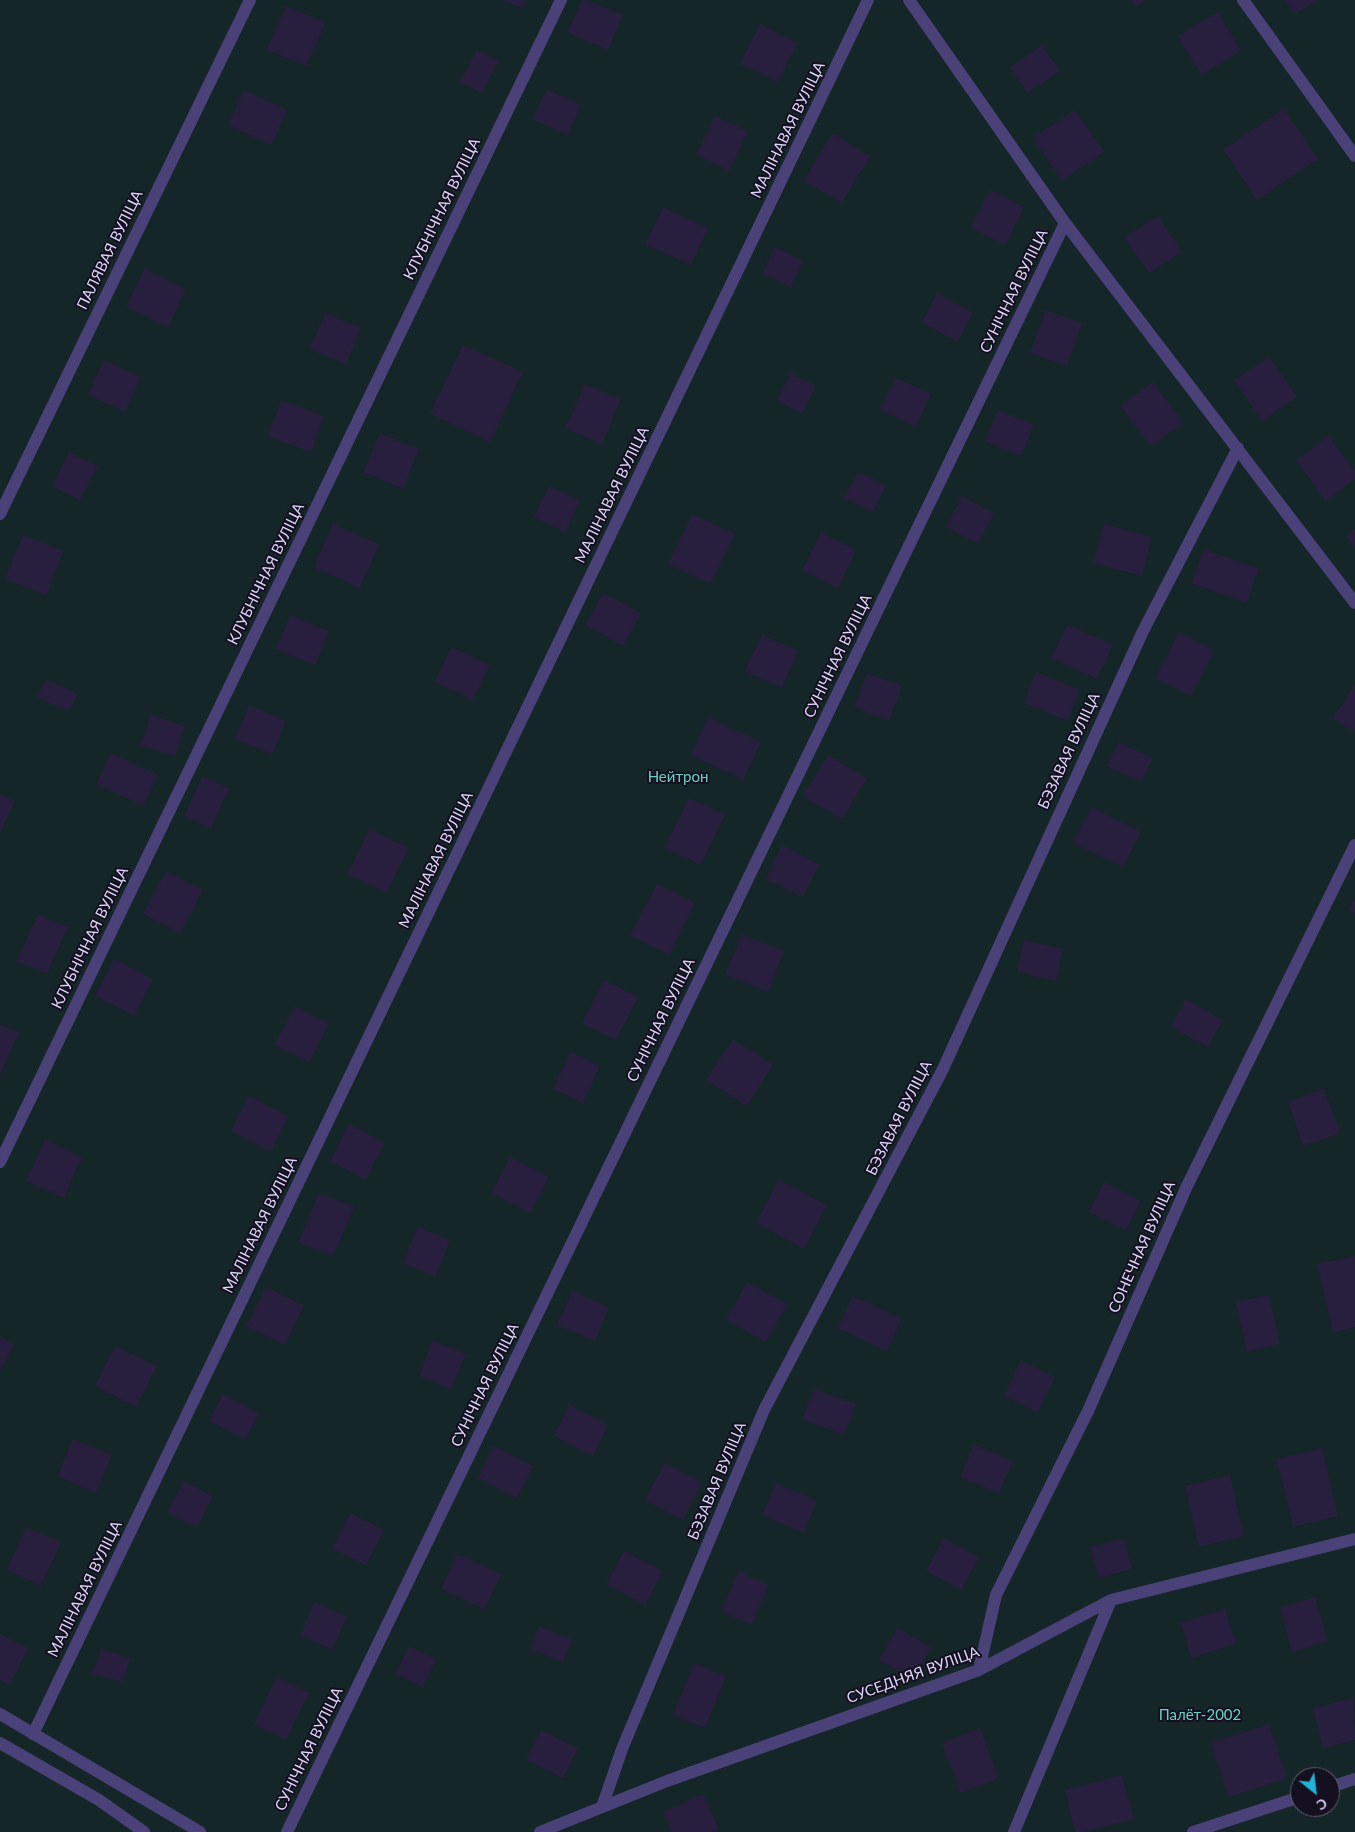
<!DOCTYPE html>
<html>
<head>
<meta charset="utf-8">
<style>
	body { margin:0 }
	#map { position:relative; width:1355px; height:1832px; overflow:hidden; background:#14101f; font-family:Lato,sans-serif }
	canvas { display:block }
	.north { position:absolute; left:1290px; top:1767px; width:50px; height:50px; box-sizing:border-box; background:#14101f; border:1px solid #645e76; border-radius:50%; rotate:151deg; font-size:14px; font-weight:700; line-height:20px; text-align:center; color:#dcd4f9 }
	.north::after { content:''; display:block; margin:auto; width:18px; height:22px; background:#1fb2da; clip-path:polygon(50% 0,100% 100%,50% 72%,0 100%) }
</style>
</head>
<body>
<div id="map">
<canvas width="1355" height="1832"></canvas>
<div class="north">С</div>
</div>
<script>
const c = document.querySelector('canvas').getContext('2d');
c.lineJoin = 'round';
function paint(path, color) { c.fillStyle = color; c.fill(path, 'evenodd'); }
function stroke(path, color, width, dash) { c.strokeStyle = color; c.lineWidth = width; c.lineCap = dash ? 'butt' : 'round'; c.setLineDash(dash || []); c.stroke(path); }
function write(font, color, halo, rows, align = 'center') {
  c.font = font + ' Lato,sans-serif'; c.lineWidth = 4; c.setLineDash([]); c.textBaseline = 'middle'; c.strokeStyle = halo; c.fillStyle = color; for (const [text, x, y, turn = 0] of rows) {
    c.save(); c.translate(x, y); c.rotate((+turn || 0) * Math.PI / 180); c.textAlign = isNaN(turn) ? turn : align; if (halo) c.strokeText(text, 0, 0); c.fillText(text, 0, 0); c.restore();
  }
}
paint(new Path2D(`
	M0,0H1355V1832H0ZM1300,1777H1330V1807H1300Z`), '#142628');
paint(new Path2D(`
	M502,0H526L523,9Z
	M582,0H587L623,15L608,50L567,32Z
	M1132,0H1146L1137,7Z
	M1285,0H1317L1295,15Z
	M286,6L326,23L306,66L267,49Z
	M1218,12L1241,51L1201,75L1178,36Z
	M760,24L797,43L778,82L740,64Z
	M1042,45L1060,71L1027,93L1010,67Z
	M477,49L499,61L482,93L460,82Z
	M547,89L581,105L568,135L533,119Z
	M244,90L287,110L271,145L228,125Z
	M1284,109L1318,159L1257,200L1223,149Z
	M1075,110L1104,152L1062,181L1033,138Z
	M715,116L748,131L729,171L696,155Z
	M832,133L870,156L842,203L804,181Z
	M990,190L1024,207L1005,245L971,228Z
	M663,207L708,228L691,265L645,244Z
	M1158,216L1182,252L1149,273L1125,237Z
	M774,247L803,261L791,287L762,273Z
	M144,269L186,289L168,327L126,307Z
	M937,293L973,312L958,342L922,323Z
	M1046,310L1082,323L1067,366L1030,353Z
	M325,313L361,328L346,364L309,349Z
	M463,345L523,372L490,442L430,414Z
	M1269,357L1297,397L1262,421L1234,380Z
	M104,360L141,377L125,412L88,395Z
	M791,373L816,386L802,414L777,400Z
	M896,378L931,394L916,427L880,410Z
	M1153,382L1183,422L1151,447L1120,406Z
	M585,384L621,399L602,444L565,428Z
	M281,400L324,416L311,452L268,436Z
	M998,410L1034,425L1021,456L985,441Z
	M380,433L419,449L403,489L363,472Z
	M1328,436L1355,472V479L1325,501L1296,460Z
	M69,452L98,466L80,500L52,486Z
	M858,472L886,485L873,512L844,498Z
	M549,486L580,500L565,532L534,517Z
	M962,496L994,513L978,544L946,527Z
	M692,514L735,534L710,584L668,564Z
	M333,524L379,545L360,588L314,567Z
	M1104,524L1152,537L1142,576L1093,563Z
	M1355,529V549L1346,536Z
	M821,532L856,550L838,588L802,571Z
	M23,535L63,551L46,595L5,579Z
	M1204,549L1259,569L1246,603L1191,583Z
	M603,593L641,613L623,646L585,625Z
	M290,615L329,632L315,665L276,649Z
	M1067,624L1113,645L1097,679L1052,658Z
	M1179,632L1214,650L1191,696L1155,678Z
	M762,635L798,651L782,688L745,671Z
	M451,647L490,665L473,700L435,682Z
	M1036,672L1080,690L1067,721L1024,703Z
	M867,673L902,686L889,721L854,707Z
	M46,679L78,694L69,712L37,697Z
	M1355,685V733L1333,718Z
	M249,705L286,721L272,754L235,739Z
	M151,715L185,726L175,756L141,745Z
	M708,717L761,742L744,779L691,755Z
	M1119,742L1153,758L1142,782L1107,766Z
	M111,753L158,775L143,806L97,784Z
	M828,755L867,778L842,819L803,796Z
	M202,776L229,788L211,828L184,816Z
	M0,794L15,801L0,833Z
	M689,798L725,815L701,865L665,848Z
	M1091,807L1141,832L1123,867L1073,843Z
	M370,829L409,848L387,893L348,874Z
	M782,845L819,864L803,897L766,879Z
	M166,871L203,890L180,933L143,914Z
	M657,884L695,903L669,955L630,935Z
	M1355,898V913L1349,910Z
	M38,914L68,927L47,974L17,961Z
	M742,934L784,951L768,992L725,974Z
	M1024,940L1063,949L1056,981L1017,972Z
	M114,959L153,979L134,1016L95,996Z
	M604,980L638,997L616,1040L582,1023Z
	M1186,999L1223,1020L1208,1047L1171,1027Z
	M294,1006L329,1023L310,1062L275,1045Z
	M0,1024L19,1032L0,1075Z
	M733,1039L773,1065L747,1106L706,1080Z
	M571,1052L600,1066L583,1103L553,1089Z
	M1324,1089L1340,1133L1303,1146L1288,1102Z
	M249,1096L288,1116L271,1151L231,1131Z
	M349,1124L385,1143L365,1180L330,1161Z
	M45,1140L82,1157L64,1198L26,1181Z
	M510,1157L549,1177L531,1213L492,1193Z
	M779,1180L827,1205L804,1249L756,1223Z
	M1104,1182L1141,1201L1126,1230L1089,1212Z
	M319,1193L354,1207L333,1256L298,1242Z
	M418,1227L450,1240L436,1276L403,1263Z
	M1355,1256V1327L1333,1332L1317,1264Z
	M747,1282L787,1304L766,1342L726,1320Z
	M266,1287L304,1306L285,1345L246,1326Z
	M572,1291L609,1307L595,1341L557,1325Z
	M1269,1295L1280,1344L1247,1352L1236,1302Z
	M853,1296L902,1319L887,1351L838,1328Z
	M0,1336L14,1344L0,1371Z
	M433,1341L466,1354L451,1390L419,1376Z
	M115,1346L157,1366L136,1407L95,1386Z
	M1021,1360L1055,1377L1037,1412L1004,1396Z
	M814,1389L856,1404L844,1435L802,1419Z
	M223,1394L259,1413L245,1440L209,1421Z
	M570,1405L609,1425L593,1456L554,1436Z
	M73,1439L112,1455L96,1493L57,1476Z
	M974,1445L1013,1461L999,1493L960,1477Z
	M494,1446L533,1466L517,1498L478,1478Z
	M1322,1448L1338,1516L1293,1527L1277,1459Z
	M665,1463L702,1482L683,1520L645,1500Z
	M1230,1475L1244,1536L1199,1547L1185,1486Z
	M184,1481L213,1496L197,1528L167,1513Z
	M776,1483L817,1501L804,1533L762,1515Z
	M350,1513L384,1530L366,1565L332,1549Z
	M26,1527L61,1542L41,1586L7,1570Z
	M944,1538L979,1557L961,1590L926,1571Z
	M1124,1538L1132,1569L1099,1578L1090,1547Z
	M624,1551L663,1571L645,1605L606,1584Z
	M457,1554L501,1574L485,1609L441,1589Z
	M739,1571L769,1585L751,1625L721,1611Z
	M1315,1597L1328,1641L1292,1652L1280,1607Z
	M315,1602L347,1617L332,1650L300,1636Z
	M1225,1609L1236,1644L1191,1658L1181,1623Z
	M539,1626L572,1639L563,1662L530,1649Z
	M897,1628L931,1647L914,1680L879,1660Z
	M0,1634L28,1648L10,1685L0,1680Z
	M409,1646L436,1659L423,1687L396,1674Z
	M101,1649L130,1658L123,1682L93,1674Z
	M694,1663L726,1676L705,1728L673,1715Z
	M276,1677L309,1692L286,1740L254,1725Z
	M1353,1698L1355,1740L1323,1748L1313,1708Z
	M1269,1724L1287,1778L1229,1797L1211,1743Z
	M980,1728L999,1778L961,1793L942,1743Z
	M541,1730L578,1748L563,1778L526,1760Z
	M1122,1775L1134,1819L1083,1832H1075L1065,1790Z
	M703,1794L719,1829L711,1832H673L663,1812Z`), '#281e3d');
stroke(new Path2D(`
	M909,0L1065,223L1355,603
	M1243,0L1355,156
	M0,514L250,0
	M0,1162L561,0
	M979,1670L996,1595L1088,1411L1187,1186L1355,845
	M0,1714L200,1832
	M33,1734L868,0
	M0,1743L99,1800L144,1832
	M1330,1787L1355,1779
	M602,1807L622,1749L764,1410L942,1071L1143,631L1238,448
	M287,1832L1065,223
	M540,1832L667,1781L979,1670L1111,1600L1355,1539
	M1014,1832L1111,1600
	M1193,1832L1300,1797`), '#494178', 12);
write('15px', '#dcd4f9', '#14101f', [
	["МАЛІНАВАЯ ВУЛІЦА",788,130,-64],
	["КЛУБНІЧНАЯ ВУЛІЦА",442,209,-64],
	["ПАЛЯВАЯ ВУЛІЦА",110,250,-64],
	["СУНІЧНАЯ ВУЛІЦА",1014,291,-64],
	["МАЛІНАВАЯ ВУЛІЦА",612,495,-64],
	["КЛУБНІЧНАЯ ВУЛІЦА",266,574,-64],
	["СУНІЧНАЯ ВУЛІЦА",838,656,-64],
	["БЭЗАВАЯ ВУЛІЦА",1069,751,-65],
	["МАЛІНАВАЯ ВУЛІЦА",436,860,-64],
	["КЛУБНІЧНАЯ ВУЛІЦА",90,938,-64],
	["СУНІЧНАЯ ВУЛІЦА",661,1020,-64],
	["БЭЗАВАЯ ВУЛІЦА",899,1118,-63],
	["МАЛІНАВАЯ ВУЛІЦА",260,1225,-64],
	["СОНЕЧНАЯ ВУЛІЦА",1142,1247,-66],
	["СУНІЧНАЯ ВУЛІЦА",485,1385,-64],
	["БЭЗАВАЯ ВУЛІЦА",717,1481,-67],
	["МАЛІНАВАЯ ВУЛІЦА",85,1589,-64],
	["СУСЕДНЯЯ ВУЛІЦА",913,1675,-20],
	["СУНІЧНАЯ ВУЛІЦА",309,1749,-64]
]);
write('15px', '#6acfc1', '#14101f', [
	["Нейтрон",678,777],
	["Палёт-2002",1200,1715]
]);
</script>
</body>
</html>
